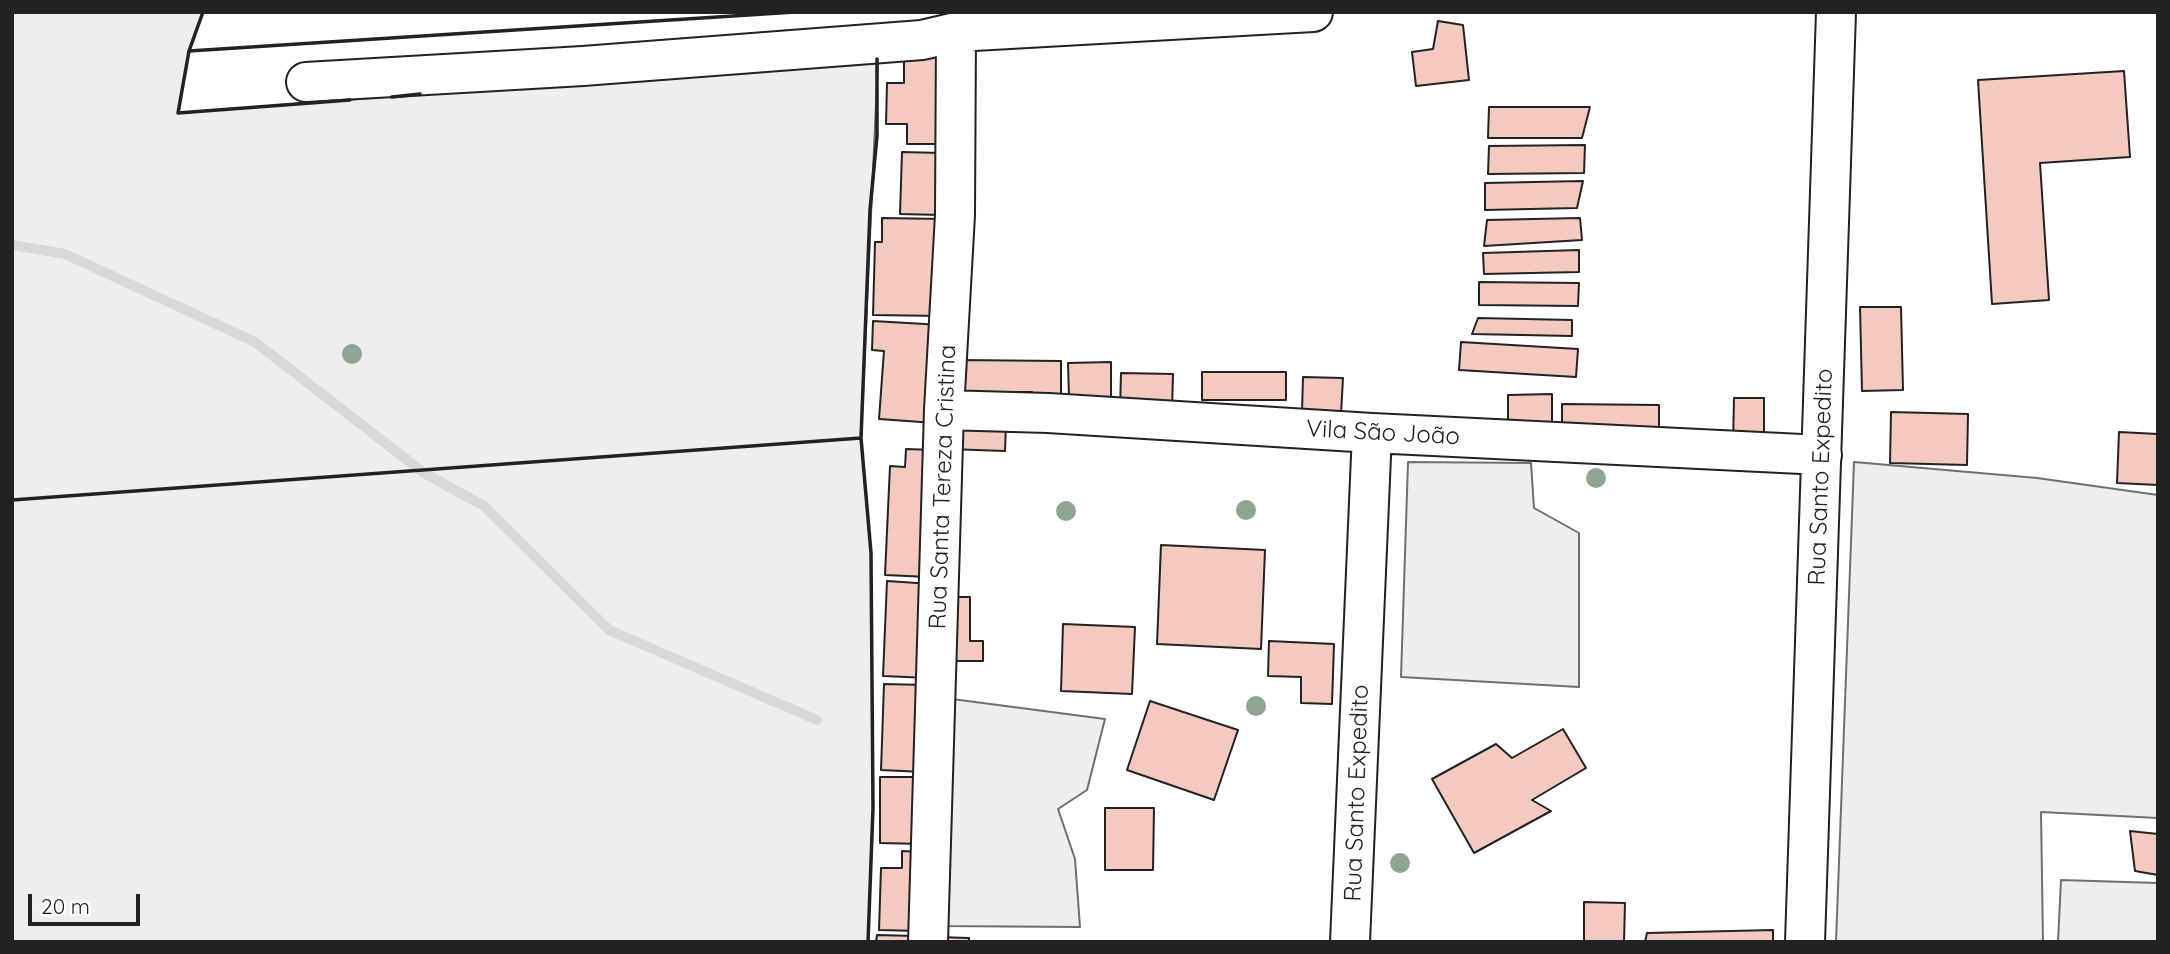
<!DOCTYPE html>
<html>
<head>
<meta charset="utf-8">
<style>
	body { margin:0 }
	#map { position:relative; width:2170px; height:954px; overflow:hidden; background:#fff; font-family:Quicksand,sans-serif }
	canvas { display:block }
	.frame { position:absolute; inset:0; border:14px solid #222; pointer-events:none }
	.scale { position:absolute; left:28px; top:894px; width:112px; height:32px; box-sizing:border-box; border:4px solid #222; border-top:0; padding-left:9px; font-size:21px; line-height:24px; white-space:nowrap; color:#222; -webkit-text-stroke:5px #fff; paint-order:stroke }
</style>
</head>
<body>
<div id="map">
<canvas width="2170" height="954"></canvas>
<div class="frame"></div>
<div class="scale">20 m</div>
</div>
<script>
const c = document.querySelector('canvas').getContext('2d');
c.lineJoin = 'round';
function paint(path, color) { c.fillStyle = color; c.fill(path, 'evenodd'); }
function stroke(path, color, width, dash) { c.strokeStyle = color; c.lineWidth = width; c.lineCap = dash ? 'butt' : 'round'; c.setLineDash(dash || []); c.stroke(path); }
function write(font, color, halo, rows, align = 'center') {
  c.font = font + ' Quicksand,sans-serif'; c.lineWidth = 5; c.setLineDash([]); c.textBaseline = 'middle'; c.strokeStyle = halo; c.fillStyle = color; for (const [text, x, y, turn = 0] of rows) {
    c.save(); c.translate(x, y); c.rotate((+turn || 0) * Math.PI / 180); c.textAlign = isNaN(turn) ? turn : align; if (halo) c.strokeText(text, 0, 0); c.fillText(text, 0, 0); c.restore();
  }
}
const green = new Path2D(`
	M12,12H203L189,51L178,113L878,59L861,438L871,553L873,808L868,942H12Z
	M1408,462L1531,463L1534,508L1579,533V687L1401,677Z
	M1854,462L2037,478L2158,495V818L2041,812L2043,942H1836Z
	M952,699L1105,719L1087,790L1058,809L1075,859L1080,927L937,926Z
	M2061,880L2158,883V942H2058Z`);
paint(green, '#eee');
stroke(green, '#6f6f6f', 2);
stroke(new Path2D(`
	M12,245L65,254L255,342L424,473L484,506L609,630L817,720`), '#d9d9d9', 10);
const building = new Path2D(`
	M1438,21L1463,25L1469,80L1416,86L1412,52L1433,49Z
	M904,53L940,54L939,144H907V124H886L887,83H904Z
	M2124,71L2130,157L2040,163L2049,300L1992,304L1978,80Z
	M1489,107H1590L1582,138H1488Z
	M1585,145L1584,173L1488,174L1489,146Z
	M902,152L942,153L941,215L900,214Z
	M1583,181L1577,208L1485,210V183Z
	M882,218L944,219L942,316L873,315L875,242H882Z
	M1580,218L1582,240L1484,246L1487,220Z
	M1579,250V272L1484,274L1483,253Z
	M1479,282L1579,283L1578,306L1479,305Z
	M1860,307H1901L1903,390L1862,391Z
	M1478,318L1572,320V336L1472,334Z
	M873,321L942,325L935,423L879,419L884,351L872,350Z
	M1461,342L1578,349L1576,377L1459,370Z
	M959,360L1061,361V404H1032V392H959Z
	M1111,362V397L1069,398L1068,363Z
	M1202,372H1286V400H1202Z
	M1121,373L1173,374L1172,410H1120Z
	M1303,377L1343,378L1341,414L1302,412Z
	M1552,394V427L1508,428V395Z
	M1734,398H1764V445H1733Z
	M1562,404L1659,405V443L1562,442Z
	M1891,412L1968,414L1967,465L1890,463Z
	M949,421L1006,423L1005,451L948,449Z
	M2119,432L2158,434V485L2117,483Z
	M906,449L934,450L929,577L885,575L890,466L905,467Z
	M1161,545L1265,550L1261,649L1157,644Z
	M887,581L932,584L929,678L883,676Z
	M941,597H970V641H983V661H942Z
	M1063,624L1135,627L1132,694L1061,691Z
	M1269,641L1334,644L1332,704L1301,703V677L1268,676Z
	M884,684L926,685L923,772L881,770Z
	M1150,701L1238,730L1214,800L1127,770Z
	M1563,729L1586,768L1532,800L1551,811L1474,853L1432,779L1496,744L1512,758Z
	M880,777H923L922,844L880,843Z
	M1105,808H1154L1153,870H1105Z
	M2130,831L2158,834V875L2135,871Z
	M902,851L920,852L918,931L879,930L881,868H902Z
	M1584,902L1625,903L1624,942H1584Z
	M1773,930V942H1645L1647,933Z
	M877,935L915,936V942H876Z
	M937,937L969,938V942H937Z`);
paint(building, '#f3c9c0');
stroke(building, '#222', 2);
const minor = new Path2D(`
	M306,82L583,66L922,40L956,32L1313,12
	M944,410L1048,413L1372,433L1822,455
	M928,942L944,410L955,215L956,32
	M1350,942L1372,433
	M1805,942L1836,12`);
stroke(minor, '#222', 42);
stroke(minor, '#fff', 38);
stroke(new Path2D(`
	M203,12L189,51L178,113L350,100
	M189,51L795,12
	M392,97L420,94
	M12,500L861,438
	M868,942L873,808L871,553L861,438L870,210L877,136V59`), '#222', 3.5);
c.fillStyle = '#8da692';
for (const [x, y] of [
	[352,354],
	[1596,478],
	[1246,510],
	[1066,511],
	[1256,706],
	[1400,863]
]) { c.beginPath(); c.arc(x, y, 10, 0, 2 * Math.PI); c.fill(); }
write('24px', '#222', '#fff', [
	["Vila São João",1383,433,3],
	["Rua Santo Expedito",1821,477,-88],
	["Rua Santa Tereza Cristina",943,487,-88],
	["Rua Santo Expedito",1357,793,-88]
]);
</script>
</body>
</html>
